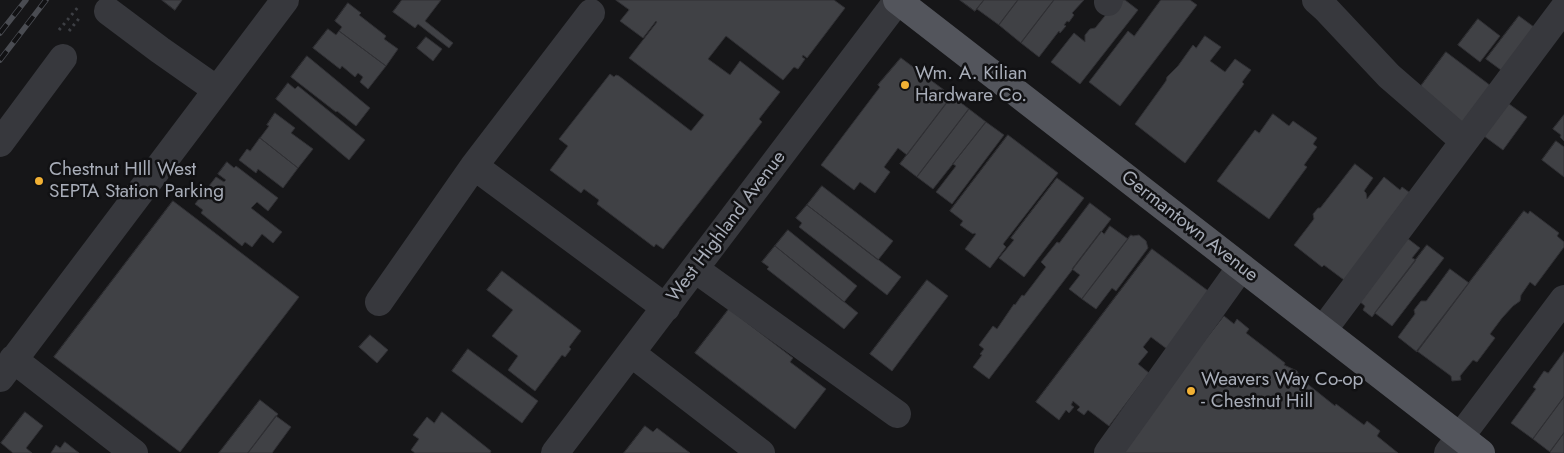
<!DOCTYPE html>
<html>
<head>
<meta charset="utf-8">
<style>
	body { margin:0 }
	canvas { display:block; background:#161618 }
</style>
</head>
<body>
<canvas width="1564" height="453"></canvas>
<script>
const c = document.querySelector('canvas').getContext('2d');
c.lineJoin = 'round';
function paint(path, color) { c.fillStyle = color; c.fill(path, 'evenodd'); }
function stroke(path, color, width, dash) { c.strokeStyle = color; c.lineWidth = width; c.lineCap = dash ? 'butt' : 'round'; c.setLineDash(dash || []); c.stroke(path); }
function write(font, color, halo, rows, align = 'center') {
  c.font = font + ' Jost,sans-serif'; c.lineWidth = 5; c.setLineDash([]); c.textBaseline = 'middle'; c.strokeStyle = halo; c.fillStyle = color; for (const [text, x, y, turn = 0] of rows) {
    c.save(); c.translate(x, y); c.rotate((+turn || 0) * Math.PI / 180); c.textAlign = isNaN(turn) ? turn : align; if (halo) c.strokeText(text, 0, 0); c.fillText(text, 0, 0); c.restore();
  }
}
const building = new Path2D(`
	M162,0H182L175,10Z
	M402,0H441L425,21L453,43L449,48L418,24L415,28L393,12Z
	M616,0H834L845,8L807,58L803,55L802,57L805,59L798,69L794,67L783,80L726,36L708,59L730,75L740,61L780,92L759,119L762,122L663,249L656,244L654,247L597,204L599,200L584,189L581,193L550,170L568,146L559,139L610,74L614,77L616,75L619,76L691,131L704,115L629,58L657,22L656,21L643,38L620,21L629,10Z
	M960,0H984L975,11Z
	M984,0H1018L999,25L977,9Z
	M1018,0H1054L1021,43L999,25Z
	M1054,0H1084L1072,13L1074,15L1069,22L1067,21L1064,25L1066,26L1060,33L1059,31L1039,57L1021,43Z
	M1118,0H1125L1138,10L1080,84L1051,62L1074,33L1085,42V35L1090,29L1095,28Z
	M1161,0H1190L1197,5L1120,106L1089,82L1128,31L1134,36Z
	M348,3L361,13L359,15L386,36L384,39L398,49L386,66L339,31L342,27L335,21Z
	M1519,16L1538,30L1505,73L1486,59Z
	M1478,19L1500,36L1480,62L1458,45Z
	M328,29L336,35L339,31L386,66L368,89L360,82L363,77L358,73L355,77L342,66L340,69L313,48Z
	M1205,36L1221,47L1210,61L1225,72L1235,59L1251,70L1242,82L1244,84L1185,163L1135,124L1166,81L1167,77L1178,66L1193,45L1196,48Z
	M426,37L442,49L433,61L417,48Z
	M1446,52L1491,86L1463,123L1418,90Z
	M307,56L370,108L356,126L337,111L336,112L291,77Z
	M901,58L952,96L907,155L898,148L884,167L890,172L875,193L860,182L854,190L821,165L880,87L878,85Z
	M288,83L295,89L298,86L365,140L349,160L276,99Z
	M952,96L969,109L917,177L900,164Z
	M1505,101L1527,117L1503,150L1484,136Z
	M969,109L986,122L933,189L917,177Z
	M275,113L295,128L291,133L313,149L298,168L260,138L269,126L267,125Z
	M1273,114L1289,126L1293,121L1317,138L1313,144L1317,147L1304,165L1307,167L1269,219L1217,181L1255,130L1259,133Z
	M1564,115V141L1560,137L1561,135L1553,129Z
	M986,122L1004,135L952,204L936,192L956,166L953,164Z
	M1008,135L1058,173L1003,244L1006,247L990,268L965,249L976,234L974,233L973,234L960,225L963,221L950,211Z
	M260,138L298,168L283,188L258,169L256,173L239,160L247,149L250,151Z
	M1556,141L1564,147V177L1542,160Z
	M227,162L234,168L236,166L278,198L268,211L257,202L251,208L282,232L273,243L262,234L252,247L245,242L242,246L201,213L203,210L195,204L216,177L224,182L226,180L218,174Z
	M1355,164L1373,178L1364,191L1366,193L1367,199L1384,177L1400,190L1402,187L1413,195L1348,283L1324,265L1322,267L1294,245L1314,219L1313,214L1318,208H1320Z
	M1057,178L1084,198L1024,277L999,258L1014,240L1011,238Z
	M822,186L893,241L878,260L807,205Z
	M173,201L299,297L180,452L54,357Z
	M1090,203L1111,219L989,379L973,367L982,355L980,354L984,349L979,345L993,326L997,329L1014,304L1015,305L1022,295L1024,296L1046,267L1041,262L1057,242L1059,243Z
	M807,205L901,277L887,295L799,227L802,223L796,218Z
	M1524,211L1528,214L1530,211L1559,233L1557,236L1564,242V247L1535,286L1530,282L1521,295L1520,301L1513,306L1502,318L1490,334L1495,338L1477,362L1473,360L1460,376L1461,380L1452,381L1451,376L1417,351Z
	M1110,226L1128,239L1082,299L1069,289L1080,275L1072,269L1101,231L1104,234Z
	M788,230L857,286L844,302L775,246Z
	M1131,235L1133,236L1139,235L1146,241L1148,248L1116,291L1112,288L1096,309L1082,299Z
	M1407,238L1420,248L1412,258L1416,260L1372,317L1363,310L1365,306L1359,301Z
	M1427,245L1444,258L1392,326L1375,313Z
	M775,246L858,313L844,329L767,269L769,267L762,262Z
	M1152,249L1215,296L1167,349L1151,337L1143,347L1148,352L1138,364L1149,373L1109,426L1088,410L1084,415L1077,410L1080,407L1073,401L1071,405L1074,407L1069,413L1066,410L1059,420L1036,402Z
	M1450,269L1469,283L1417,352L1398,337L1415,314L1414,310L1421,301H1426Z
	M502,271L581,331L569,347L571,349L565,357L562,355L535,391L508,370L518,356L492,336L513,310L487,290Z
	M927,280L948,296L892,371L870,354Z
	M729,309L793,358L790,362L826,389L795,429L695,353Z
	M1224,316L1234,324L1237,319L1249,329L1246,333L1285,363L1284,365L1297,371L1300,378L1335,406L1336,404L1364,425L1367,421L1380,431L1377,436L1398,453H1117Z
	M370,335L388,350L377,363L359,347Z
	M468,349L538,401L522,423L452,371Z
	M1564,352V397L1533,439L1511,423L1536,389L1533,387L1544,371L1548,373Z
	M1564,397V433L1550,452L1533,439Z
	M260,400L278,414L248,453H219Z
	M25,412L43,426L26,448L32,453H13L1,443Z
	M442,412L491,451L490,453H415L411,450L419,439L413,435L427,417L434,423Z
	M276,416L291,427L272,453H248Z
	M645,426L653,432L657,428L690,453H624Z
	M1564,433V453H1551L1550,452Z
	M65,442L79,453H51L56,445L60,448Z`);
paint(building, '#404145');
stroke(building, '#303034', 1);
stroke(new Path2D(`
	M59,30L79,6
	M69,31L81,16`), '#3d3f44', 3, [2.5, 4]);
stroke(new Path2D(`
	M1316,0L1325,8L1389,76L1464,141
	M1108,2L1109,0
	M108,11L160,50L217,90
	M591,13L474,166L666,308
	M0,143L63,58
	M695,269L897,414
	M379,302L474,166
	M1323,330L1564,8
	M631,353L761,453
	M13,359L134,453
	M0,378L285,0
	M555,453L898,0
	M1108,453L1241,267
	M1448,453L1564,299`), '#37383d', 28);
stroke(new Path2D(`
	M897,0L1481,453`), '#53555c', 28);
const rail = new Path2D(`
	M0,33L26,0
	M0,60L46,0`);
stroke(rail, '#4a4c52', 5.5);
stroke(rail, '#111113', 4, [11]);
for (const [x, y, r, color] of [
	[905,85,5,"#f2b134"],
	[39,181,5,"#f2b134"],
	[1191,391,5,"#f2b134"]
]) { const dot = new Path2D(); dot.arc(x, y, r, 0, 2 * Math.PI); c.fillStyle = color; c.fill(dot); stroke(dot, '#111113', 2); }
write('19px', '#a8adb8', '#111113', [
	["Wm. A. Kilian",915,74],
	["Hardware Co.",915,96],
	["Chestnut HIll West",49,170],
	["SEPTA Station Parking",49,192],
	["Weavers Way Co‑op",1201,380],
	["- Chestnut Hill",1201,402]
], 'left');
write('19px', '#a8adb8', '#111113', [
	["West Highland Avenue",727,227,-53],
	["Germantown Avenue",1189,227,38]
]);
</script>
</body>
</html>
